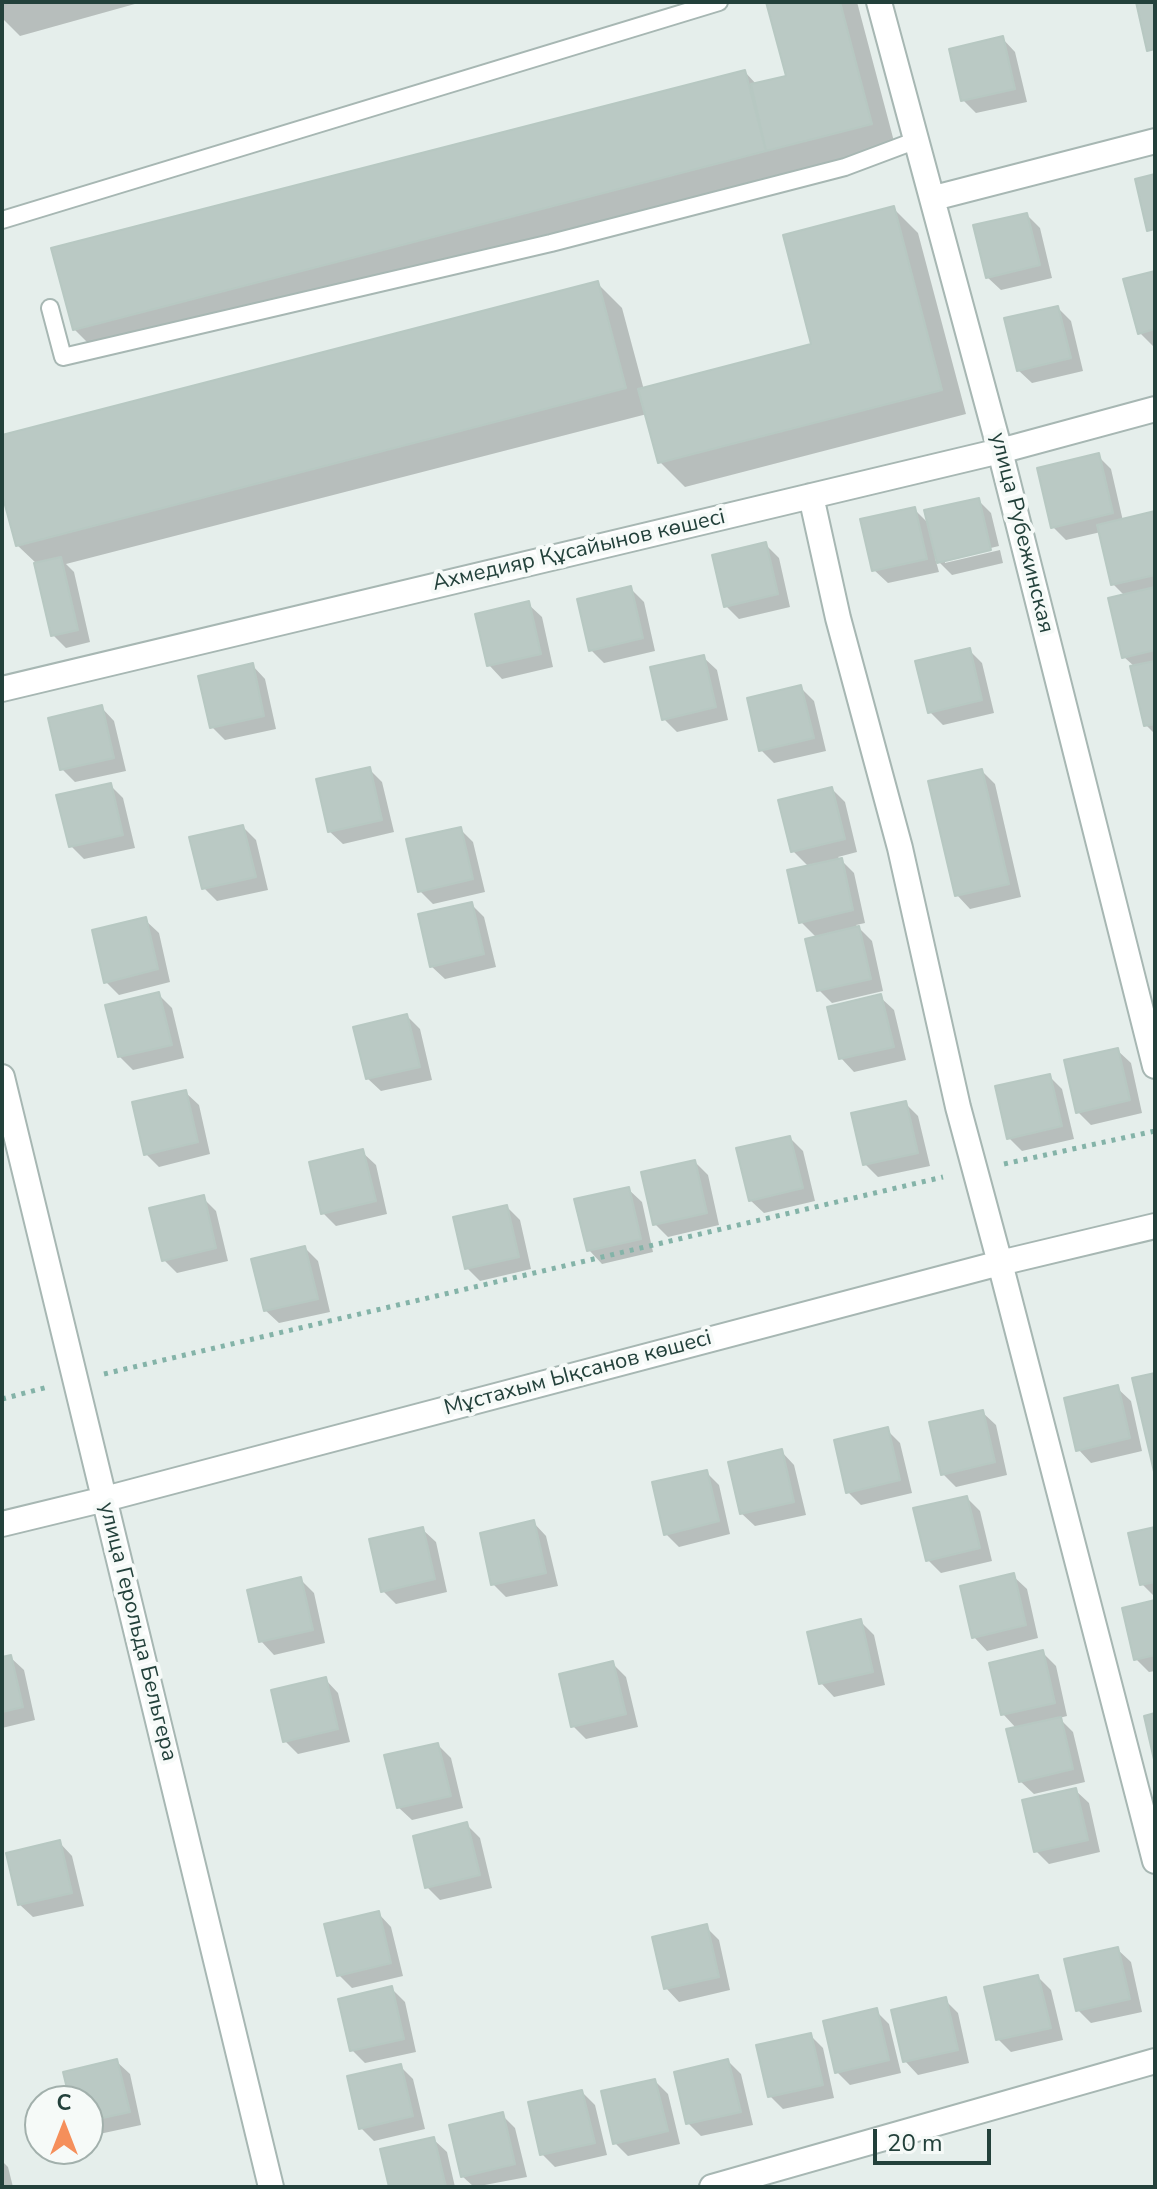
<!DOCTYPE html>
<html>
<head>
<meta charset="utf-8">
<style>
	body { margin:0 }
	#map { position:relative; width:1157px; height:2189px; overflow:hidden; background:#e5eeeb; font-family:"Nunito Sans",sans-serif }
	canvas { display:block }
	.frame { position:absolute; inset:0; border:4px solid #23413b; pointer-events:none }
	.north { position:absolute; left:24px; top:2085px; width:80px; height:80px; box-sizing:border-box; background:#f6faf8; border:2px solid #a2b0ac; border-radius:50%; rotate:0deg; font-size:22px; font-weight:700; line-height:32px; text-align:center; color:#23413b }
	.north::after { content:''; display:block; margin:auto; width:28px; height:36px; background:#f58f5b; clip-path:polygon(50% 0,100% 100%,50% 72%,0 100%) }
	.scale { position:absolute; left:873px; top:2129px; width:118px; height:36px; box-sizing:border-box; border:4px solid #23413b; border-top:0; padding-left:10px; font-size:24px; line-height:28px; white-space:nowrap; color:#23413b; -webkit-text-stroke:6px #f6faf8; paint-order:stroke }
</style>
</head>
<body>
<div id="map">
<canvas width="1157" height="2189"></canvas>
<div class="frame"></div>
<div class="north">С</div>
<div class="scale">20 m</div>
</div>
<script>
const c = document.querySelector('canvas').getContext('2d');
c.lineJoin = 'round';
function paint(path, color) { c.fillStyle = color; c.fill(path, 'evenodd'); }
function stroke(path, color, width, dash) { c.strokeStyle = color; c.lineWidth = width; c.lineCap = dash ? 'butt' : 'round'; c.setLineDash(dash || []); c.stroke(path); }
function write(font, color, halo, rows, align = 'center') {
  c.font = font + ' "Nunito Sans",sans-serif'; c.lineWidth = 8; c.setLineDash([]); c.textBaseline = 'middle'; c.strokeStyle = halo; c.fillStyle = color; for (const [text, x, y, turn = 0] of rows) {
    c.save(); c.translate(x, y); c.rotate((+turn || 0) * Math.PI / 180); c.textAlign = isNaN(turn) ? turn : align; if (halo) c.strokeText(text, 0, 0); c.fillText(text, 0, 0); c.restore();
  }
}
paint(new Path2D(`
	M2,2H142L20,36L2,18Z
	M768,2H857L896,149L99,354L74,329L745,72L757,85L789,77Z
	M1002,38L1015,52L1027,102L976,113L963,100Z
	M893,208L918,233L966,414L685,487L660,462L647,414L66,564L74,572L90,642L66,648L53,635L37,564L17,545L2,486V437L597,283L622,308L644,390L814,345Z
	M1027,215L1040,228L1052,278L1001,290L987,277Z
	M1155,273V346H1153L1140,333Z
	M1058,308L1071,321L1083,371L1032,383L1018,370Z
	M1098,456L1111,469L1123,521L1155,514V734L1146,725L1135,667L1124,657L1125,596L1113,584L1101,532L1066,540L1053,527Z
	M978,500L991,513L999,546L945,559V563L1000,550L1003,563L952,575L935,558L939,572L888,583L874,570L914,509L930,525Z
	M765,544L779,558L790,607L739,619L726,606Z
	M630,588L644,602L655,651L604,663L591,650Z
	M528,604L542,617L553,667L502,679L489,665Z
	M969,650L982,663L994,713L943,725L930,712Z
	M703,657L717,670L728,720L677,732L664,719Z
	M252,665L265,679L276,729L225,740L212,727Z
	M801,688L814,701L826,751L774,763L761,750Z
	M101,707L114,721L126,771L75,782L62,769Z
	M369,769L382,782L394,832L343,844L329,831Z
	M982,771L995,784L1021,897L970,909L957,895Z
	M110,785L123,798L135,848L84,859L71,846Z
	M832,789L845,802L857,852L838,857L854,873L865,923L856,925L872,941L883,991L832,1003L819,990L817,938L801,922L809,867L793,851Z
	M243,827L256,840L268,890L217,901L204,888Z
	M460,829L473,842L485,892L433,904L420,891Z
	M471,904L484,917L496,967L445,979L431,966Z
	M145,920L159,933L170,982L119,995L106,982Z
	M159,995L172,1008L184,1058L133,1070L119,1056Z
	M880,997L894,1010L906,1060L854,1072L841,1058Z
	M407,1016L420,1029L432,1080L381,1091L367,1078Z
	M1117,1050L1131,1063L1142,1113L1091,1125L1078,1112Z
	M1049,1076L1062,1089L1074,1139L1022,1151L1009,1138Z
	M185,1092L199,1105L210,1154L159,1167L146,1154Z
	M905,1103L918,1116L930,1166L878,1177L865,1164Z
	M790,1138L803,1151L815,1201L764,1213L750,1200Z
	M362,1152L376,1165L387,1214L336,1226L323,1213Z
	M695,1162L708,1175L719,1225L668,1237L655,1224Z
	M628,1189L642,1202L653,1252L602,1264L589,1250Z
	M203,1198L216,1211L228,1261L177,1273L164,1260Z
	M507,1207L520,1220L531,1269L480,1281L467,1268Z
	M305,1248L318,1261L330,1312L279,1323L265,1310Z
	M1117,1388L1131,1401L1142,1451L1091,1463L1078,1449Z
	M982,1412L996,1425L1007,1475L956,1487L943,1474Z
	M887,1430L900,1443L912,1493L861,1505L848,1492Z
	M781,1451L794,1465L806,1515L755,1526L741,1513Z
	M706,1472L719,1485L730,1534L679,1547L666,1534Z
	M967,1498L980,1511L992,1561L941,1573L928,1560Z
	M533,1522L546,1536L558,1586L506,1597L493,1584Z
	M422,1529L436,1542L447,1592L396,1604L383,1591Z
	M1155,1529V1597L1142,1584Z
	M1013,1576L1027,1589L1038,1638L987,1651L974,1637Z
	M301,1580L314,1593L325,1643L274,1655L261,1641Z
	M1155,1602V1671L1149,1672L1136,1659Z
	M861,1622L874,1635L885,1685L834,1697L821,1683Z
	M1042,1652L1056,1666L1067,1716L1059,1718L1073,1732L1085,1782L1034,1794L1020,1781L1017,1729L1003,1714Z
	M10,1657L24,1670L35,1720L2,1728V1659Z
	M613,1664L626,1677L638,1727L586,1739L573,1726Z
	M325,1679L338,1693L350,1742L298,1754L285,1741Z
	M438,1745L451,1758L463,1808L412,1820L398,1807Z
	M1075,1790L1089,1803L1100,1852L1049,1864L1036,1851Z
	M467,1825L480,1838L492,1888L440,1900L427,1887Z
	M59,1842L72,1856L84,1906L33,1917L19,1904Z
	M378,1913L391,1927L403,1976L352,1988L339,1975Z
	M706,1927L719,1940L730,1990L679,2002L666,1988Z
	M1117,1949L1131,1962L1142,2012L1091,2023L1078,2010Z
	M1038,1977L1051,1990L1063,2040L1011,2052L998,2039Z
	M391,1988L405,2002L416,2052L365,2063L352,2050Z
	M945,2000L958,2013L969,2063L918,2075L905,2061Z
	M876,2011L889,2024L901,2073L850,2085L837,2072Z
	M810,2035L823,2048L834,2098L783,2109L770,2096Z
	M116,2061L130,2074L141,2125L90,2136L88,2134V2101H72Z
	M728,2061L741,2074L753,2125L701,2136L688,2123Z
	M400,2066L413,2079L425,2129L374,2141L361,2128Z
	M655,2081L668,2094L680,2144L628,2156L615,2143Z
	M582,2092L595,2105L607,2155L555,2167L542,2154Z
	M502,2115L515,2128L527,2177L474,2187L462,2176Z
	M433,2139L447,2152L455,2187H391Z
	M2,2161L8,2167L13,2187H2Z`), '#0003');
const building = new Path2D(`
	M766,2H840L872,124L766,151L751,84L786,76Z
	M1136,2H1155V49L1147,51Z
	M1003,36L1015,89L961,101L949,49Z
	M745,70L766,151L73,330L51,248Z
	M1155,174V229L1147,231L1135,179Z
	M894,206L942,390L658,463L638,389L811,344L783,235Z
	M1027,213L1040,265L986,278L973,225Z
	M1155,271V329L1138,334L1123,279Z
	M598,281L626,388L16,546L2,494V435Z
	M1058,306L1071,358L1017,371L1004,318Z
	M1099,453L1113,513L1051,528L1037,468Z
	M979,498L991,550L937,563L924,510Z
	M915,507L927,559L872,571L860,519Z
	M1155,511V575L1111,585L1097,525Z
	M766,542L778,594L724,607L712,555Z
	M61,557L78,630L51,636L34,563Z
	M631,586L643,638L589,651L577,599Z
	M1155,587V650L1122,658L1108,598Z
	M529,601L541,654L487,666L475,614Z
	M970,648L982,700L928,713L915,661Z
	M704,655L716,707L662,720L650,667Z
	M1155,661V724L1144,726L1130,666Z
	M253,663L264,716L210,728L198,676Z
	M801,685L814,738L759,751L747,698Z
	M102,705L114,758L60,770L48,718Z
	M370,767L382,820L328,832L316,779Z
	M982,769L1009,884L955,896L928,781Z
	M111,783L123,835L69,847L56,795Z
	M832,787L845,839L791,852L778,800Z
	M243,825L256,877L202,889L189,837Z
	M461,827L473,879L418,892L406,839Z
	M842,858L853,910L799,923L787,870Z
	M472,902L484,954L430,967L418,914Z
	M146,917L158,969L104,983L92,930Z
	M859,926L871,979L817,991L805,939Z
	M159,992L172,1045L118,1057L105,1005Z
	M881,994L894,1047L839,1059L827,1007Z
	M407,1014L420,1067L366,1079L353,1027Z
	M1118,1048L1130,1100L1076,1113L1064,1060Z
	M1050,1074L1062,1126L1007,1139L995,1086Z
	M186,1090L198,1142L144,1155L132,1102Z
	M906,1101L918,1153L863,1165L851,1113Z
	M790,1136L803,1188L749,1201L736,1148Z
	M363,1149L376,1201L321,1214L309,1162Z
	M695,1160L707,1213L653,1225L641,1172Z
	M629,1187L641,1239L587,1251L574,1199Z
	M204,1195L216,1248L162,1261L149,1208Z
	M507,1205L519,1257L465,1269L453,1217Z
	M305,1246L318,1299L264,1311L251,1259Z
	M1155,1373V1476L1132,1378Z
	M1118,1385L1130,1438L1076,1451L1064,1398Z
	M983,1410L995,1462L941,1475L929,1422Z
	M888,1427L900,1480L846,1493L834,1440Z
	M782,1449L794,1502L740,1514L728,1462Z
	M707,1470L719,1521L664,1535L652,1482Z
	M967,1496L980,1548L926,1561L913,1508Z
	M534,1520L546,1573L491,1585L480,1533Z
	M423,1527L435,1579L381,1592L369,1539Z
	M1155,1527V1582L1140,1585L1128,1533Z
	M1014,1573L1026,1625L972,1638L960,1586Z
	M301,1577L313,1630L259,1642L247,1590Z
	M1155,1600V1655L1134,1660L1122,1608Z
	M861,1619L873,1672L819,1684L807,1632Z
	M1043,1650L1055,1703L1001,1715L989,1663Z
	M11,1655L23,1707L2,1712V1657Z
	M613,1661L626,1714L571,1727L559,1674Z
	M326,1677L338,1729L283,1742L271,1690Z
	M1155,1713V1764L1144,1716Z
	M1061,1717L1073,1769L1019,1782L1006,1729Z
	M438,1743L451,1796L397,1808L384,1755Z
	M1076,1788L1088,1840L1034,1852L1022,1800Z
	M467,1822L480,1875L425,1888L413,1836Z
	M60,1840L72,1893L18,1905L6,1853Z
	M379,1911L391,1963L337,1976L324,1924Z
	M707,1924L719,1977L664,1989L652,1937Z
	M1118,1947L1130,1999L1076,2011L1064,1959Z
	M1038,1975L1051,2028L996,2040L984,1987Z
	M392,1986L404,2039L350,2051L338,1999Z
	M946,1997L958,2050L903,2062L891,2010Z
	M877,2008L889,2060L835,2073L823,2021Z
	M811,2033L823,2085L768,2097L756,2045Z
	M117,2059L130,2112L88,2121V2101H70L63,2072Z
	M728,2059L741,2112L686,2124L674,2072Z
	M401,2064L413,2116L359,2129L347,2076Z
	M655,2079L668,2131L613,2144L601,2091Z
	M582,2090L595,2143L540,2155L528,2102Z
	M503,2112L515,2164L461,2177L449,2125Z
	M434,2137L446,2187H389L380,2149Z`);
paint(building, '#bac9c4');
stroke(building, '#b7c8c2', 2);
const service = new Path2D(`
	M2,220L719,2
	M50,308L63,357L551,243L845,167L917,140`);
const minor = new Path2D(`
	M879,2L1000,451L1155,1066
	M934,198L1155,141
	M811,496L838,618L900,848L958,1107L1000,1263L1155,1861
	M2,689L1000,451L1155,409
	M2,1077L271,2187
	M2,1524L105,1499L1000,1263L1155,1226
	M712,2187L1155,2061`);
stroke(service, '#a7b7b3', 20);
stroke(minor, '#a7b7b3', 28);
stroke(new Path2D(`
	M1004,1164L1155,1131
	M104,1374L943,1177
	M2,1399L48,1387`), '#84b3a8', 5, [4, 6]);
stroke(service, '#fff', 16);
stroke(minor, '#fff', 24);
write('22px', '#23413b', '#f6faf8', [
	["улица Рубежинская",1021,533,76],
	["Ахмедияр Құсайынов көшесі",579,551,-13],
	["Мұстахым Ықсанов көшесі",578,1374,-15],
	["улица Герольда Бельгера",137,1632,76]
]);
</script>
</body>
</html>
